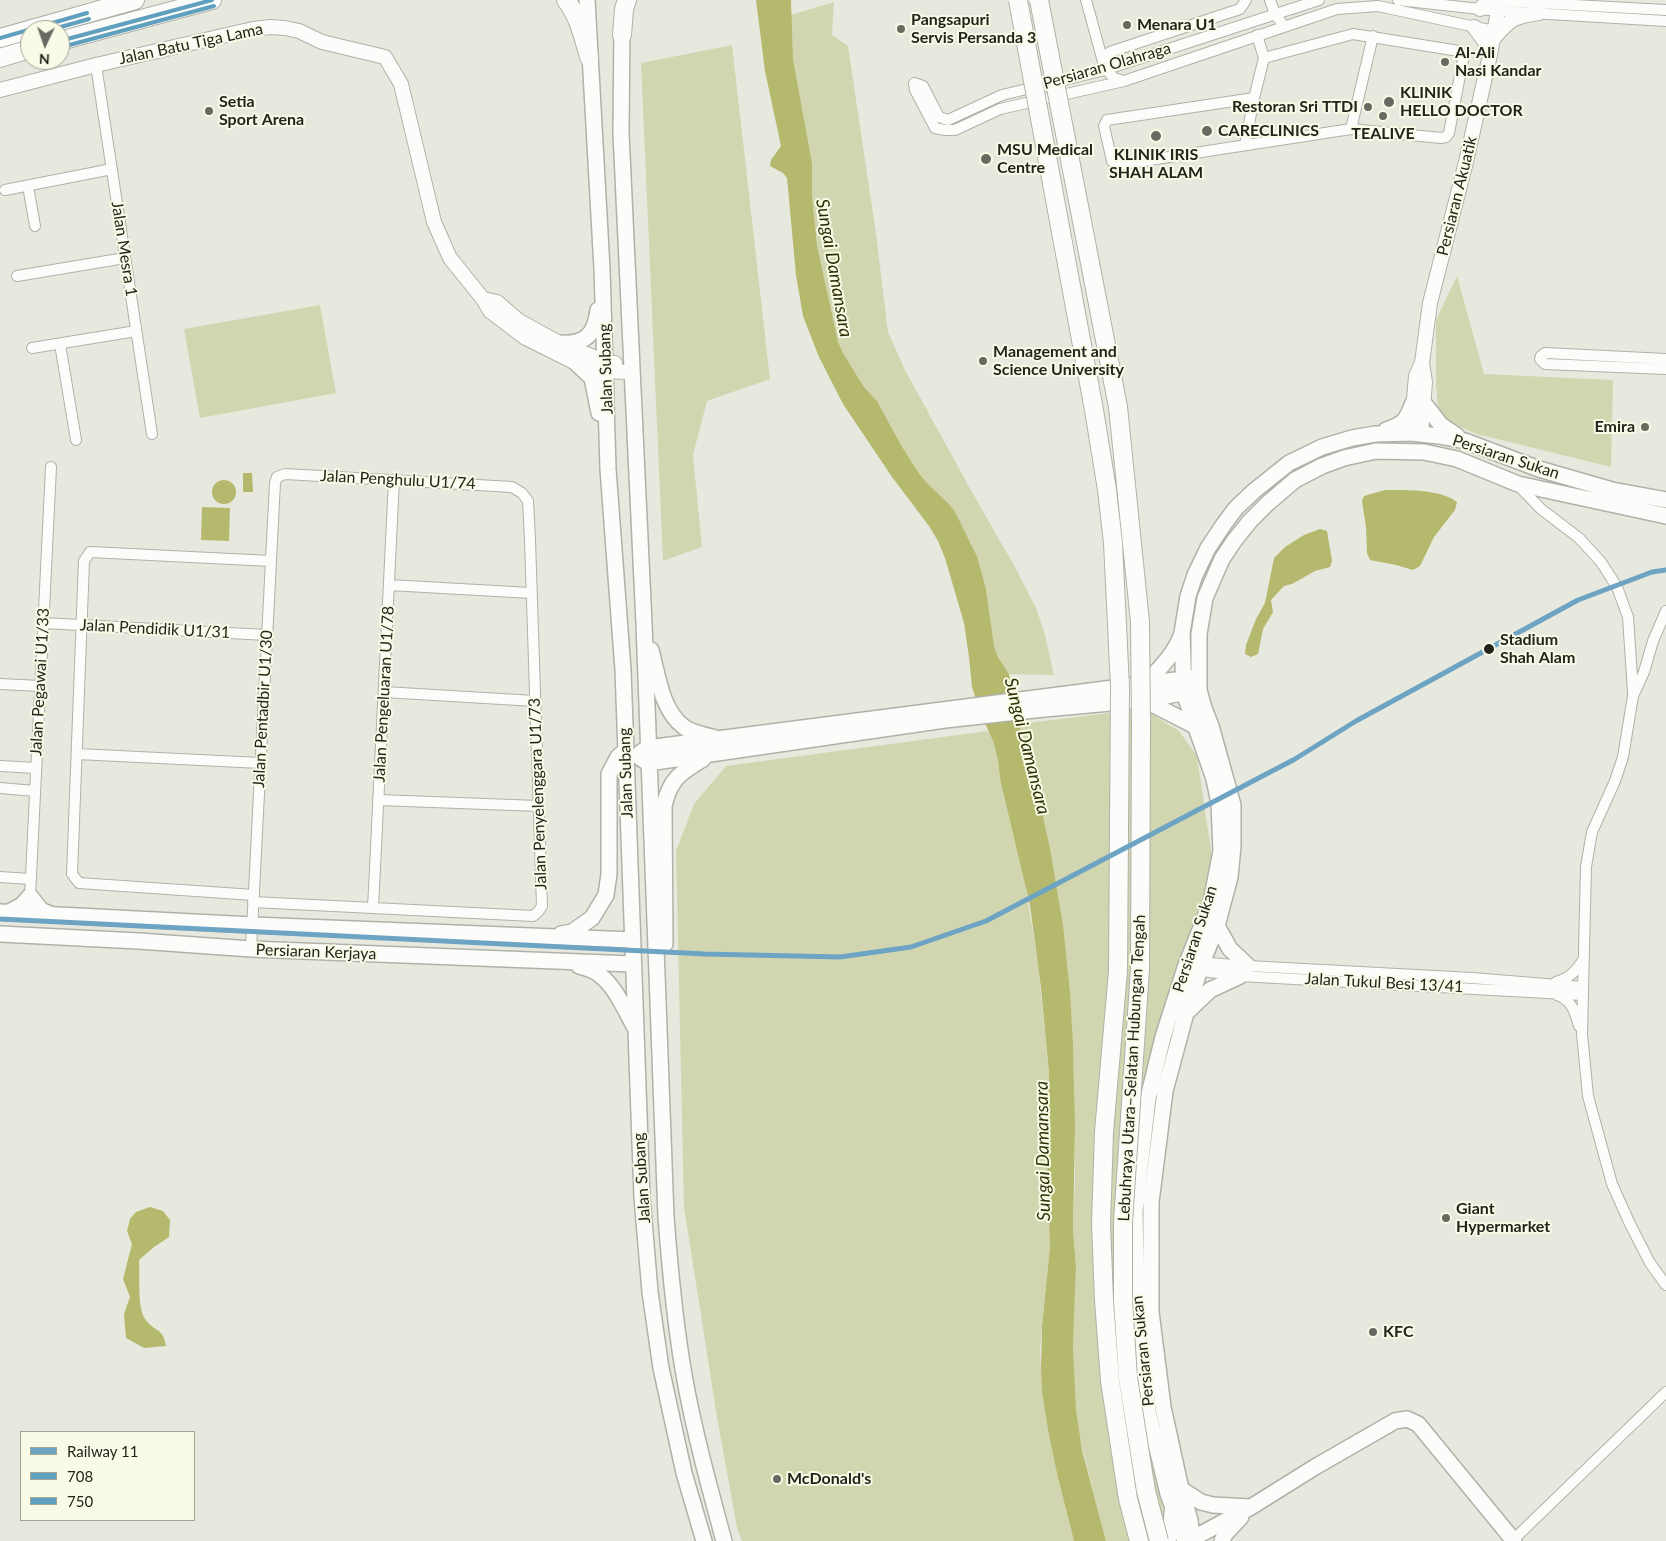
<!DOCTYPE html>
<html>
<head>
<meta charset="utf-8">
<style>
	body { margin:0 }
	#map { position:relative; width:1666px; height:1541px; overflow:hidden; background:#e8e9de; font-family:Lato,sans-serif }
	canvas { display:block }
	.legend { position:absolute; left:20px; top:1431px; width:175px; height:90px; box-sizing:border-box; background:#f8fbe6; border:1px solid #a3a596; margin:0; padding:6px 9px; list-style:none; font-size:15px; color:#23241d }
	.legend li { display:flex; align-items:center; gap:10px; height:25px }
	.legend b { width:25px; border:1px solid #a3a596 }
	.north { position:absolute; left:20px; top:20px; width:50px; height:50px; box-sizing:border-box; background:#f8fbe6; border:1px solid #a3a596; border-radius:50%; rotate:183deg; font-size:14px; font-weight:700; line-height:20px; text-align:center; color:#23241d }
	.north::after { content:''; display:block; margin:auto; width:18px; height:22px; background:#686961; clip-path:polygon(50% 0,100% 100%,50% 72%,0 100%) }
</style>
</head>
<body>
<div id="map">
<canvas width="1666" height="1541"></canvas>
<ul class="legend">
<li><b style="height:6px;background:#6ea4c3"></b>Railway 11</li>
<li><b style="height:6px;background:#5ea0bd"></b>708</li>
<li><b style="height:6px;background:#5ea0bd"></b>750</li>
</ul>
<div class="north">N</div>
</div>
<script>
const c = document.querySelector('canvas').getContext('2d');
c.lineJoin = 'round';
function paint(path, color) { c.fillStyle = color; c.fill(path, 'evenodd'); }
function stroke(path, color, width, dash) { c.strokeStyle = color; c.lineWidth = width; c.lineCap = dash ? 'butt' : 'round'; c.setLineDash(dash || []); c.stroke(path); }
function write(font, color, halo, rows, align = 'center') {
  c.font = font + ' Lato,sans-serif'; c.lineWidth = 4; c.setLineDash([]); c.textBaseline = 'middle'; c.strokeStyle = halo; c.fillStyle = color; for (const [text, x, y, turn = 0] of rows) {
    c.save(); c.translate(x, y); c.rotate((+turn || 0) * Math.PI / 180); c.textAlign = isNaN(turn) ? turn : align; if (halo) c.strokeText(text, 0, 0); c.fillText(text, 0, 0); c.restore();
  }
}
paint(new Path2D(`
	M834,2L832,35L848,46L876,234L888,332L905,370L973,494L1015,567L1036,608L1044,631L1054,675L1009,674L998,657L994,646L986,589L977,556L970,541L949,504L926,482L918,472L901,445L877,401L864,387L843,353L838,342L817,245L812,196V163L793,59L791,15Z
	M732,45L770,379L707,401L693,455L702,547L663,561L641,63Z
	M1457,276L1484,374L1613,380L1611,467L1477,434L1449,422L1438,409L1436,384V320Z
	M320,305L336,393L200,418L184,329Z
	M1143,709L1179,731L1197,756L1214,871L1163,1014L1139,1209L1145,1409L1163,1511V1533L1151,1541H1106L1078,1431L1074,1389L1073,1348L1076,1266L1073,1231L1075,1177L1074,1070L1063,925L1050,848L1031,763L1019,724Z
	M988,731L993,741L998,760L1000,779L1025,882L1038,965L1049,1073L1046,1136L1050,1247L1042,1326L1040,1350L1042,1392L1058,1478L1074,1541H742L737,1528L717,1417L684,1207L676,851L694,804L726,766Z`), '#d2d6b0');
paint(new Path2D(`
	M756,0H791L793,59L812,163V196L817,245L838,342L843,353L864,387L877,401L901,445L918,472L926,482L949,504L955,512L977,556L986,589L994,646L998,657L1009,674L1022,738L1031,763L1050,848L1063,925L1070,993L1073,1044L1075,1126L1073,1231L1076,1266L1073,1348L1076,1410L1082,1450L1106,1541H1074L1058,1478L1049,1435L1042,1392L1041,1369L1042,1326L1050,1247L1046,1136L1049,1073L1041,988L1030,905L1000,779L998,760L993,741L980,712L972,687L969,657L964,623L945,558L938,541L929,526L892,477L843,404L819,357L803,316L796,275L787,178L783,173L770,166L771,160L781,146L765,71Z
	M243,473H252L253,492H243Z
	M212 492a12 12 0 1 1 24 0a12 12 0 1 1-24 0Z
	M1385,490C1405,490 1441,489 1457,502L1455,510L1434,537L1420,566L1413,570L1396,565L1370,560L1367,553L1366,527L1362,501L1364,496Z
	M202,507L230,508L229,541L201,540Z
	M1320,529L1327,531L1332,561L1330,567L1315,571L1292,584L1284,586L1271,600L1273,612L1263,629L1258,654L1251,657L1245,654L1246,645L1256,619L1265,603L1274,558L1285,547L1304,535Z
	M150,1207L163,1211L170,1220L169,1237L154,1247L139,1260C140,1276 137,1307 145,1319C154,1332 163,1327 166,1346L144,1348L126,1338L124,1314L130,1297L123,1279L132,1244L127,1231L130,1219L136,1212Z`), '#b4b96d');
const street = new Path2D(`
	M1086,0L1105,69L1114,78L1123,81
	M1270,0L1275,14L1284,26
	M1319,0L1101,71L1002,95L948,120L939,117L923,86L914,83L915,90L935,128L945,130H955L1000,109L1124,81L1337,9L1378,6L1494,31
	M1398,0L1498,11L1666,21
	M1500,1L1666,10
	M1257,35L1264,58
	M96,65L152,434
	M1113,67L1108,54L1110,52L1240,9L1246,0
	M1254,98L1107,120L1104,126L1112,161L1117,165L1351,129L1441,138L1446,137L1449,133L1463,60L1459,51L1353,34L1264,58
	M1351,129L1373,36
	M1245,145L1254,98L1264,58
	M28,186L35,226
	M5,190L112,169
	M17,276L125,258
	M60,344L76,440
	M32,348L136,331
	M1666,359L1545,353L1541,356L1540,359L1545,364L1666,369
	M1518,485L1541,509L1579,538L1601,562L1617,587L1628,617L1633,692
	M389,585L531,593
	M1666,611L1653,641L1644,672L1633,696L1623,757L1615,781L1592,832L1586,867L1582,1034L1588,1096L1612,1184L1630,1224L1650,1263L1666,1285
	M43,623L267,635
	M0,684L40,686
	M384,692L535,701
	M77,754L261,763
	M0,766L36,768
	M0,788L35,791
	M378,800L539,806
	M0,877L30,879
	M254,895L79,883L72,874L84,561L90,552L271,561
	M30,896L51,467
	M373,908L394,480
	M251,949C258,794 267,639 275,483L277,477L285,474L512,487L522,493L528,501L530,540L542,906L538,912L533,916L253,902
	M1196,962L1248,966L1472,978L1583,987
	M1195,970L1240,976L1583,995
	M1556,982C1570,978 1576,971 1584,959
	M1557,995C1572,1000 1575,1012 1579,1026
	M1513,1540L1666,1392`);
const secondary = new Path2D(`
	M1535,0L1540,4
	M1480,9L1489,0
	M1474,27L1486,43L1490,54
	M1494,38C1510,19 1515,16 1539,13
	M0,90L96,65L253,29L271,27L285,28L299,31L322,42L385,57L401,84L434,222L450,258L483,299L490,311L524,337L576,363L598,371L632,372
	M483,299L497,302L519,321L559,343L606,362L615,363
	M1411,433L1416,376L1422,363L1430,303L1466,162L1490,55L1500,0
	M1421,434L1425,382L1422,363`);
const primary = new Path2D(`
	M587,0L602,269L608,469L623,670L642,1197L650,1292L661,1368L684,1473L704,1541
	M622,24L621,133L644,624L666,1217C670,1270 675,1323 684,1375C694,1431 709,1486 724,1541
	M559,343C585,345 595,335 598,310
	M576,363L592,378L599,413
	M1423,402L1441,425L1457,436
	M1386,430C1404,424 1406,421 1413,403
	M651,650C658,675 661,710 684,727C692,733 703,735 713,737
	M1145,684C1159,669 1173,656 1181,636
	M1144,700L1195,726
	M640,753L647,748L1191,678
	M640,758L648,763L945,720L1044,709L1144,700L1193,691
	M0,912L252,925L632,940
	M9,912L22,905L30,896L41,910L50,914
	M1217,926L1230,949L1248,966
	M0,934L139,941L251,949L632,964
	M561,934L572,932L592,918L606,895L609,874V774L618,757L626,750
	M665,944L664,806C670,779 680,773 703,759
	M579,966C587,968 595,970 601,976C616,988 625,1010 634,1026
	M1188,1011L1210,990L1240,976
	M1181,1489L1201,1502L1213,1505L1250,1507
	M1168,1541L1171,1528L1172,1512
	M1185,1541L1168,1494L1148,1411L1137,1323L1135,1211L1148,1098L1163,1037L1185,968L1211,902L1221,851L1219,803L1214,779L1184,693L1182,633L1188,596L1195,575L1208,548L1224,524L1236,508L1254,491L1289,463L1322,447L1352,438L1375,434L1411,433L1439,436L1465,441L1539,469L1612,490L1666,500
	M1186,1541L1191,1529L1190,1520L1181,1489L1163,1407L1151,1312V1202L1165,1091L1186,1013L1202,963L1217,926L1230,877L1233,846V805L1211,726L1204,708L1199,690V634L1205,598L1222,559L1234,541L1250,521L1267,504L1295,480L1322,466L1344,458L1376,451L1424,452L1457,459L1518,484L1666,516
	M1188,1541L1251,1507L1315,1467L1395,1421L1407,1419L1418,1424L1514,1541
	M1222,1541L1225,1534L1241,1517`);
const highway = new Path2D(`
	M566,0C579,17 583,36 589,57
	M622,35L624,9L627,0
	M0,38L135,0
	M60,41L212,0
	M0,58L30,49`);
stroke(street, '#b0b1a9', 12);
stroke(secondary, '#b0b1a9', 16);
stroke(primary, '#b0b1a9', 18);
stroke(highway, '#b0b1a9', 20);
stroke(street, '#fcfcfa', 10);
stroke(secondary, '#fcfcfa', 14);
stroke(primary, '#fcfcfa', 15);
stroke(highway, '#fcfcfa', 18);
const highwayBridge = new Path2D(`
	M1018,0L1094,410L1107,490L1113,543L1120,687L1118,971L1104,1132L1101,1224L1104,1300L1110,1381L1128,1499L1139,1541
	M1039,0L1118,407L1140,622L1141,725L1140,969L1123,1222V1300L1128,1378L1146,1491L1159,1541`);
stroke(highwayBridge, '#b0b1a9', 20, []);
stroke(highwayBridge, '#fcfcfa', 18);
stroke(new Path2D(`
	M0,38L87,13
	M60,41L212,0`), '#5ea0bd', 4);
stroke(new Path2D(`
	M50,30L89,19
	M62,47L214,6`), '#5ea0bd', 4);
stroke(new Path2D(`
	M0,919L705,954L840,957L911,947L986,921L1295,759L1356,721L1578,600L1652,572L1666,570`), '#6ea4c3', 5);
for (const [x, y, r, color] of [
	[1127,25,5,"#686961"],
	[901,29,5,"#686961"],
	[1445,62,5,"#686961"],
	[1389,102,6,"#686961"],
	[1368,107,5,"#686961"],
	[209,111,5,"#686961"],
	[1383,116,5,"#686961"],
	[1207,131,6,"#686961"],
	[1156,136,6,"#686961"],
	[986,159,6,"#686961"],
	[983,361,5,"#686961"],
	[1645,427,5,"#686961"],
	[1489,649,6,"#23241d"],
	[1446,1218,5,"#686961"],
	[1373,1332,5,"#686961"],
	[777,1479,5,"#686961"]
]) { const dot = new Path2D(); dot.arc(x, y, r, 0, 2 * Math.PI); c.fillStyle = color; c.fill(dot); stroke(dot, '#f8fbe6', 2); }
write('bold 16px', '#23241d', '#f8fbe6', [
	["Pangsapuri",911,20],
	["Servis Persanda 3",911,38],
	["Menara U1",1137,25],
	["Al-Ali",1455,53],
	["Nasi Kandar",1455,71],
	["KLINIK",1400,93],
	["HELLO DOCTOR",1400,111],
	["Setia",219,102],
	["Sport Arena",219,120],
	["Restoran Sri TTDI",1358,107,"right"],
	["CARECLINICS",1218,131],
	["TEALIVE",1383,134,"center"],
	["MSU Medical",997,150],
	["Centre",997,168],
	["KLINIK IRIS",1156,155,"center"],
	["SHAH ALAM",1156,173,"center"],
	["Management and",993,352],
	["Science University",993,370],
	["Emira",1635,427,"right"],
	["Giant",1456,1209],
	["Hypermarket",1456,1227],
	["KFC",1383,1332],
	["McDonald's",787,1479]
], 'left');
write('16px', '#23241d', '#f8fbe6', [
	["Jalan Batu Tiga Lama",191,44,-12],
	["Persiaran Olahraga",1107,66,-16],
	["Persiaran Akuatik",1457,196,-76],
	["Jalan Mesra 1",124,249,81],
	["Jalan Subang",606,369,-92],
	["Persiaran Sukan",1506,457,18],
	["Jalan Penghulu U1/74",398,480,3],
	["Jalan Pendidik U1/31",155,629,3],
	["Jalan Pegawai U1/33",40,682,-87],
	["Jalan Pengeluaran U1/78",384,694,-87],
	["Jalan Pentadbir U1/30",263,709,-87],
	["Jalan Subang",626,773,-92],
	["Jalan Penyelenggara U1/73",538,794,-92],
	["Persiaran Sukan",1195,939,-72],
	["Persiaran Kerjaya",316,952,2],
	["Jalan Tukul Besi 13/41",1384,983,3],
	["Lebuhraya Utara–Selatan Hubungan Tengah",1132,1068,-87],
	["Jalan Subang",642,1178,-94],
	["Persiaran Sukan",1143,1351,-96]
]);
write('bold 16px', '#23241d', '#f8fbe6', [
	["Stadium",1500,640],
	["Shah Alam",1500,658]
], 'left');
write('italic 18px', '#2e3004', '#f8fbe6', [
	["Sungai Damansara",834,268,80],
	["Sungai Damansara",1027,746,76],
	["Sungai Damansara",1043,1151,-91]
]);
</script>
</body>
</html>
